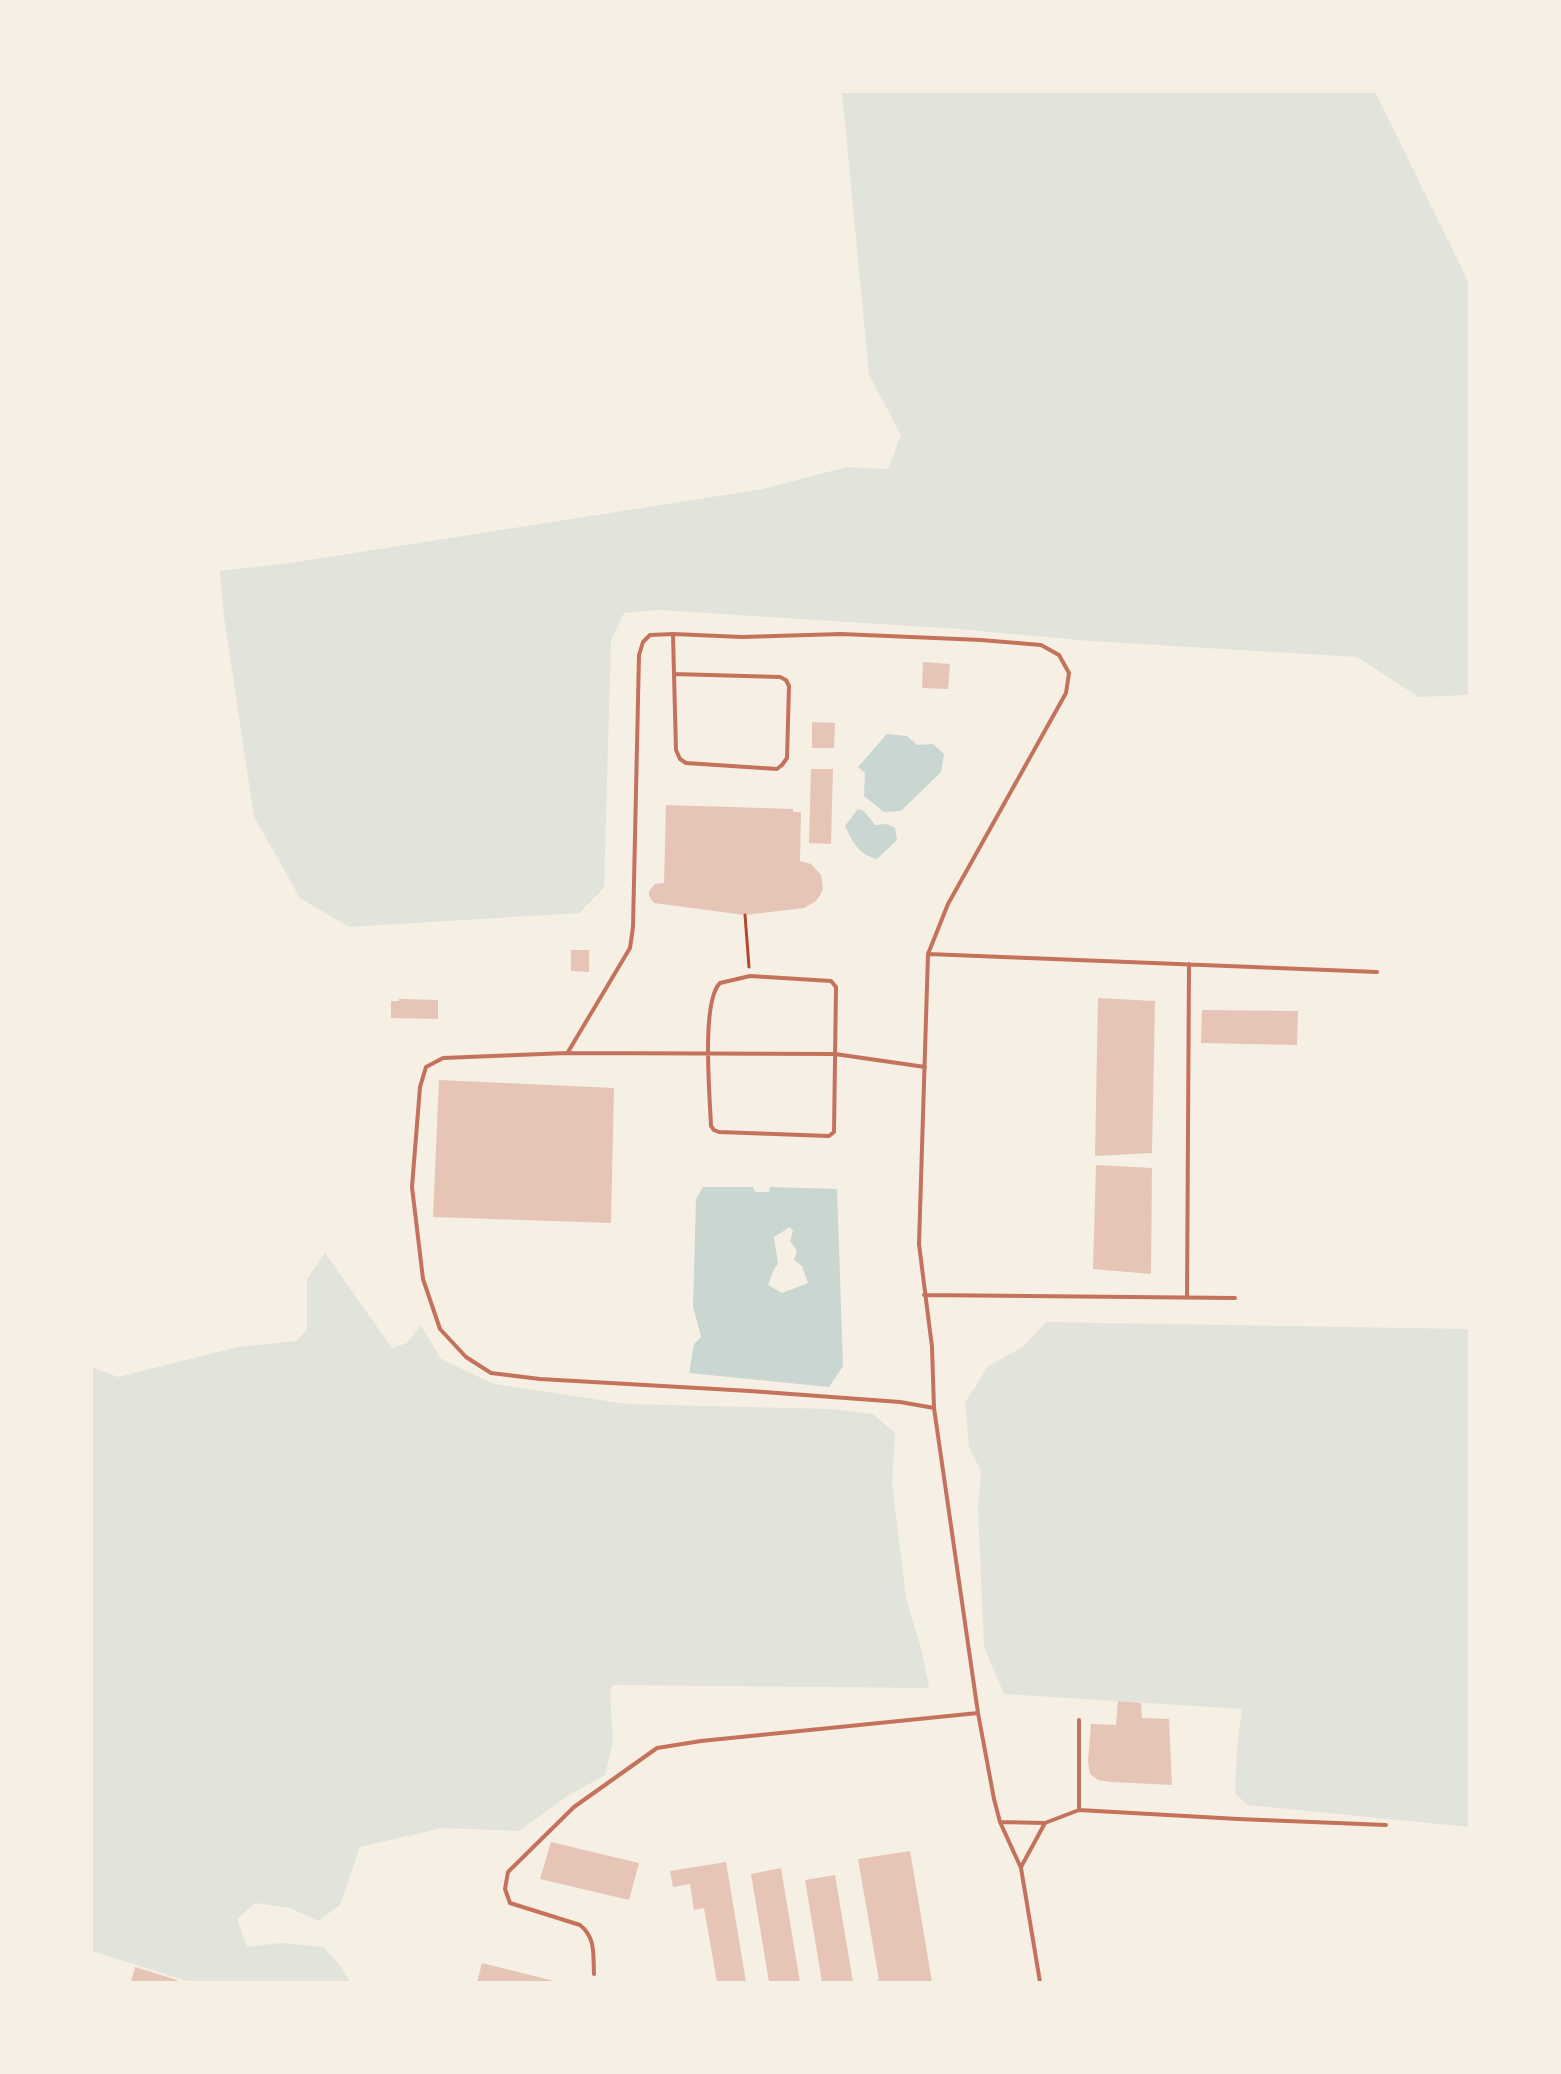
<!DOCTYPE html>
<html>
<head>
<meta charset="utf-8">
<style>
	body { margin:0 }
	#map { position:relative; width:1561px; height:2074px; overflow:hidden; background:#f6efe4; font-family:Ubuntu,sans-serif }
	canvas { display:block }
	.frame { position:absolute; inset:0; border:93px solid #f6efe4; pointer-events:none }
</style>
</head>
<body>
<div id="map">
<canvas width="1561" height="2074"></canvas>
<div class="frame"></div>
</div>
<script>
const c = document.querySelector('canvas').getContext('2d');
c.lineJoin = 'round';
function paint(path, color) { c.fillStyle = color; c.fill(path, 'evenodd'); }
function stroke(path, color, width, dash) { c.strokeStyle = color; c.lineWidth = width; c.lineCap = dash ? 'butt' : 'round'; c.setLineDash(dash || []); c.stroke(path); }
paint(new Path2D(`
	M842,92H1375L1469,283V695L1419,697L1357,657L1090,641L958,629L659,610L624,613L611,641L604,888L579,913L349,927L300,898L254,817L224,617L220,571L290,563L763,489L847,467L888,469L901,435L869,375Z
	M325,1253L392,1348L407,1343L421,1325L441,1359L494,1384L627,1404L831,1409L873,1414L895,1433L892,1482L906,1598L922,1652L929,1688L613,1685L610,1690L613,1743L605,1775L566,1797L519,1831L442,1828L360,1847L340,1905L318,1921L290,1908L255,1903L237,1919L247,1947L281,1943L323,1947L339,1964L350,1982H187V1981L92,1951V1367L118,1377L238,1347L296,1341L307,1330V1279Z
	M1046,1322L1469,1329V1827L1247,1805L1235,1793L1237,1748L1242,1709L1004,1694L984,1647L978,1510L981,1471L969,1447L965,1403L988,1366L1023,1347Z`), '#e2e4dc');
paint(new Path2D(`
	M887,734L907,736L917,745L933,744L944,754L941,772L901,811L884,812L864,796L865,773L858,767Z
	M858,809L864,811L875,825L887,824L895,828L897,840L877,859C859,855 852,841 845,826Z
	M703,1187H753L755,1192H769L770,1187L837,1189L843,1366L829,1387L689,1373L694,1344L701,1337L693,1306L696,1199ZM790,1227L793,1231L790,1241L797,1251L794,1260L802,1266L808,1283L782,1293L768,1285L774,1269L778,1264L774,1237Z`), '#c9d6d2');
paint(new Path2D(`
	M923,662L950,664L948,689L922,688Z
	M812,722L835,723L834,748H812Z
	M811,769H833L831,844L809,843Z
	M666,805L793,809V812H801L800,861L811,864L821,875L823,889L820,895L816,901L804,908L745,915L654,903L649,896V891L655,884L664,883Z
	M571,950H589V972L571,971Z
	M1098,998L1155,1001L1152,1153L1095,1156Z
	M399,999L438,1000V1019L391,1018V1001H399Z
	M1202,1010L1298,1011L1297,1045L1201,1043Z
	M439,1080L614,1088L611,1223L433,1217Z
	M1096,1165L1152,1168L1151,1274L1093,1269Z
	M1118,1701L1141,1703L1142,1718L1169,1719L1172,1785L1111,1782L1098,1780L1090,1774L1088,1761L1091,1724L1116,1725Z
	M551,1842L639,1863L629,1900L540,1879Z
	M910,1851L932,1982H874L879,1980L858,1859Z
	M726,1862L746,1982H717L704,1908L694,1910L690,1884L673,1887L670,1871Z
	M781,1868L800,1982H769L751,1874Z
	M835,1875L853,1982H822L805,1880Z
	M482,1963L558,1982H477Z
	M135,1967L177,1980L176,1982H131Z`), '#e6c5b7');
stroke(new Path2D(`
	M745,915L749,967`), '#b5482f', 3);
stroke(new Path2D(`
	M674,674L673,634L742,637L841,634L981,640L1041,645L1059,655L1069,673L1066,693L948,904L928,954L919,1244L932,1347L934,1408L978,1713L994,1799L1000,1822L1021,1868L1040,1982
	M674,674L780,677L786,680L789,686L787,758L782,765L777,769L686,763L680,759L676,750Z
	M928,954L1377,972
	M750,976L831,981L836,987L834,1132L829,1136L719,1132L714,1130L711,1126C710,1098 701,1001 720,983Z
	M568,1052L630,948L633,927L639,655L643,642L650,635L673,634
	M925,1067L835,1054L567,1053L443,1058L426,1067L420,1087L412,1187L423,1279L440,1329L466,1357L491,1373L540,1379L750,1391L900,1402L934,1408
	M924,1295L1235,1298
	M1187,1298L1189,964
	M1079,1720V1810
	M1000,1822L1045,1823L1079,1810L1238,1819L1386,1825
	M1021,1867L1045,1823
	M594,1974C593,1954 596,1938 580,1925L510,1903L505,1889L508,1872L574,1807L657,1748L701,1741L978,1713`), '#c5725c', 4);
</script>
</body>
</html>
